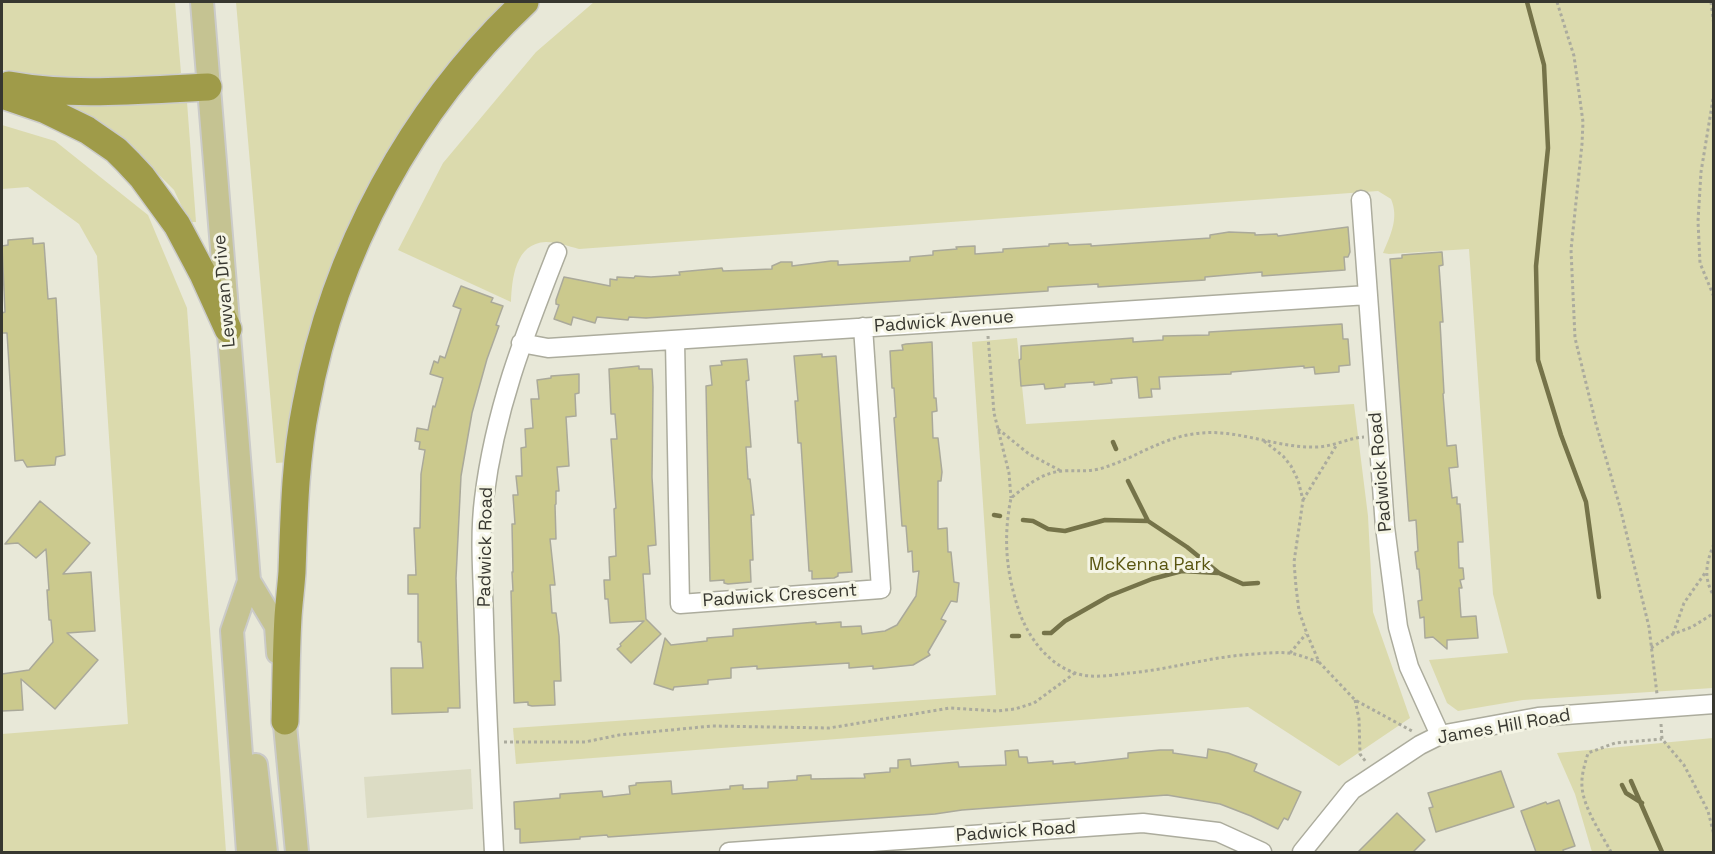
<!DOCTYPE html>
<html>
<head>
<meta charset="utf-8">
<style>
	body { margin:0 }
	#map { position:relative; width:1715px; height:854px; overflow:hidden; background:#e8e8d8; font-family:"Space Grotesk",sans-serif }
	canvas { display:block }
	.frame { position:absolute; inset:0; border:3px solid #373730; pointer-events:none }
</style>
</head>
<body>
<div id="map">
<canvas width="1715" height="854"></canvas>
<div class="frame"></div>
</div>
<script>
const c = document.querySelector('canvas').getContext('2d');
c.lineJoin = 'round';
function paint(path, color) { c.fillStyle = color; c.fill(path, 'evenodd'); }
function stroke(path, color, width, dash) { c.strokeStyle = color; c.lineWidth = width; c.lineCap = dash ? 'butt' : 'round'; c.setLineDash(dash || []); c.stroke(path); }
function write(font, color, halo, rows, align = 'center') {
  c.font = font + ' "Space Grotesk",sans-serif'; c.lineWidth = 6; c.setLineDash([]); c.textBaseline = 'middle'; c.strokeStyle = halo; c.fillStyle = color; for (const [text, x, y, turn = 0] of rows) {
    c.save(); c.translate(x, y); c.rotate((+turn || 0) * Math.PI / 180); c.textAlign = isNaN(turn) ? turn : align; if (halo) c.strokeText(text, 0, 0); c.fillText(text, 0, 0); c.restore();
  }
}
paint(new Path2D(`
	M471,769L473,809L367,818L364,777Z`), '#dcdcc4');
paint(new Path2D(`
	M2,2H175L181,73L165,79L81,80L2,70Z
	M236,2H507L473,36L405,124L353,217L311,323L290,462L276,463Z
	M594,2H1713V688L1523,700L1458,711L1447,703L1429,660L1508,653L1493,594L1469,249L1389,254L1383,253C1391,234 1399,218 1391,199L1378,191L579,249C568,246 557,242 546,242C515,243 512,279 511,302L398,250L443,163L536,52Z
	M20,93L69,102L143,104L187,102L196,222H189L174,190L131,147Z
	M2,125L55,141L148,215L187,308L226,852H2V734L128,724L97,256L79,224L28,187L2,189Z
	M1017,338L1026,424L1354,404L1368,516L1373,612L1410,718L1339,766L1248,707L516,764L513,728L996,695L972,342Z
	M1713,738V852H1592L1575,794L1557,753Z`), '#dbdaad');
stroke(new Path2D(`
	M1527,2L1544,65L1548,148L1536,266L1538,360L1561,435L1586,502L1599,597
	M1113,442L1116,449
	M1128,481L1148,521
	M994,515L1000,516
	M1023,520L1033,521L1048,529L1065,531L1105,520L1148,521L1187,547L1219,573L1243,584L1258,583
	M1044,633H1051L1065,621L1109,596L1152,579L1182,571L1218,573
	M1012,636H1019
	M1631,781L1662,852
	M1622,785L1626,793L1642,803`), '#757349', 4.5);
const building = new Path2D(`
	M1348,227L1350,252L1348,257H1344L1345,270L1262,276V272L1205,277V280L1098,287V284L1048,287V291L646,318L629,317L628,320L597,317L595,323L573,317L571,325L554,319L559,305L556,304V300L564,277L610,286V279L617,280V277L634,278L635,276L651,277L680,275L679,272L722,268L723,271L772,269V266L781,262H792V266L831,261H838V265L910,261V257L933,255V251L957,249L956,247L975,246V254L1003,252V249L1049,246V244L1068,243L1069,245L1091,244V246L1210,238V235L1229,232L1255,233V235L1277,234L1278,236Z
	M33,238V244L44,243L48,299L56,298L65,455L56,457L55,465L27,467L23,460L15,461L7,333H2V313L5,312L2,246L8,245V240Z
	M1442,252L1443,265L1439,266L1443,322H1440L1444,393L1443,394L1447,446L1456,445L1458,467L1449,468L1452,498L1457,497V504H1460L1463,542H1458L1459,568H1463L1464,579L1460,580L1462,588H1459L1461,617L1476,616L1478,638L1447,640V649L1433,637L1425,638L1424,617L1420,618L1418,601L1422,600L1419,569H1417L1415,552L1418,551L1416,520L1409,521L1390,259L1402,258V255Z
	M461,286L493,298L491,302L503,306L496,325L499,326L487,359L472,413L461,476L456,578L460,708H448V712L392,714L391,668H423L421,642H418V594H408V575H416L414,528H420L421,474L425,450L419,449L420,442L415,441L417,428L428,430L433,406L435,407L443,378L430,374L434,361L438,363L440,356L445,358L461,309L453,306Z
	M1342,324L1343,339H1348L1350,365L1339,366V372L1315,374L1314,367L1304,368V366L1231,372V374L1159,377L1160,389H1151L1152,397L1139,398L1137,377L1111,379L1112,383L1094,385V382L1065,384V387L1045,389L1044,384L1021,386L1019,360L1021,359V346L1133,338V342L1163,340V336L1209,335V332Z
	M932,342L934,398H936L937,411L932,412L933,438H938L942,472L941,481H938V529L947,528L948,552H951L954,582L959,583L957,602L951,601L941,619L946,621L928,652L930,655L913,665L873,669V666L849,668V663L757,669V666L731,668V678L708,680V684L674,687L673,690L654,684L665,638L671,645L707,641V638L733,636V629L816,622V624L841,622V627L861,626L862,634L885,631L897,625L916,596L919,571L913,572L912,551L908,552L906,526H902L894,418L896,417L894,388H892L890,351L903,350L902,345L906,344Z
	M822,354V357L836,356L852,572L838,573V576L834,578L812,579V571H809L801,443H798L795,401H798L794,356Z
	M747,359L749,380L746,381L751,447H746L748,479H750L754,515H751L753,560H750L751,582L728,584L724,583V580L710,581L706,386L712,385L710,366L722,365L721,361Z
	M639,366V369H652L653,387L652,477L656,545L648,546L650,574H643L646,619L661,634L631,663L617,649L621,646L620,644L644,621L610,623L608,599H605L604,580H610L609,557L616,556L614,509L616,508L615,496L611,439H617L615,414H611L609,369Z
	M579,374V393L575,394L576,416L566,417L569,466L557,467L559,491H556V504L555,505L556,539H550L555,585H550L552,613H556L559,636L561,681H554L555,705L532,706L528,705V702L514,703L511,591H513L512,572H513L512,524H515L513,495H518L516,476H522L521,448L526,447L525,429L533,428L531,399H539L537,380L551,378V376Z
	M40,501L90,543L63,574L91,572L95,631L67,633L98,660L55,709L21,679L23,710L2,711V674L29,670L53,642L51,620H49L48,606L47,590H49L46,549L36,558L18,543L5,544Z
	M1208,749L1228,753L1257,764L1254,771L1301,792L1288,820L1284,818L1278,829L1251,816L1220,804L1167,795L962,810L935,814L608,837L607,835L580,837V839L520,843V829H515L514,802L560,798V794L602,791L603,797L630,794L629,786L636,785V783L671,781L672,794L730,789V786L743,785V789L768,788V782L797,780V776L811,775V779L865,778L864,774L890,772V768H898V760L910,759L911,766L958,762L959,767L1006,765L1005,751L1018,750L1019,757H1027L1028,763L1053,761V764L1075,762V764L1128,758V753L1160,750H1173V753L1207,758Z
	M1501,771L1514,807L1436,832L1429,808L1433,807L1428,793Z
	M1559,800L1575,846L1563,850L1564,852H1536L1521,811L1546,802L1547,804Z
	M1397,813L1425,840L1413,852H1358Z`);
paint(building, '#cbc98d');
stroke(building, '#aaa99a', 1.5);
const minor = new Path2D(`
	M1361,200L1385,527L1398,627L1409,667L1440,735
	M675,341L680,604L881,589L863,327
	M521,343L548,348L1368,295
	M494,852C490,775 486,699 484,621C483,581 479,539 484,499C495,409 524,336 557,252
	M729,852L1143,823L1218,832L1262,852
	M1302,852L1352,790L1420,745L1440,735L1538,717L1714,704`);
const major = new Path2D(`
	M202,2L249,581L232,631L248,852
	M249,581L276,626L278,653
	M283,704L297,852
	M256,765L266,852`);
const highway = new Path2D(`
	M9,85C74,97 142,90 208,87
	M2,95L46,110L87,130L116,150L128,162L142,177L177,225L203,274L228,329
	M285,721C286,686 286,652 288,617C289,602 291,587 292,572C294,515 295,460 306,405C334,252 412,108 525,2`);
stroke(minor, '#acac9d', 21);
stroke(major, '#cbcbc9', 26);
stroke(highway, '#cbcbc9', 30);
stroke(new Path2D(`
	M1557,2L1574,56L1583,122L1582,144L1571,250L1575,338L1596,424L1620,507L1649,627L1657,694
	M1711,2L1714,26
	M1714,93L1701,172L1698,221L1700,263L1714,297
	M988,336L994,413L1009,473L1011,498
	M998,429L1029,454L1061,471
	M1264,441L1283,456L1291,466L1298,480L1303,500L1294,562L1296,587L1299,611L1307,634L1319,662L1355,700L1412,731
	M1303,500L1336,446
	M1714,544C1706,563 1703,578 1714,596
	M1673,634L1684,603L1705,573
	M1651,648L1673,634L1692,627L1714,613
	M1290,653L1306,634
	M1319,662C1309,659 1299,654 1288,653C1278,652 1267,653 1256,654C1213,656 1172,669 1130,673C1113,675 1091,679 1075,673C1048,664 1028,637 1019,611C1006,572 1003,538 1011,498C1026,486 1043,472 1063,471C1076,470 1086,472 1099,469C1132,460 1159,439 1193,434C1235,427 1274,448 1315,447C1333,447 1348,438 1364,437
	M1355,700L1359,719L1360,754L1366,762
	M1661,724L1662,739L1684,765L1708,811L1714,835
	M504,742H585L619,735L712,726L829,728L950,708L997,711L1015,709L1034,703L1075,673
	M1611,852C1601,833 1584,809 1582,787C1581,775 1585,764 1588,753L1615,743L1662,739`), '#abab9e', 3, [3, 3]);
stroke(minor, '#fff', 18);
stroke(major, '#c5c392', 22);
stroke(highway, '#9f9b49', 27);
write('18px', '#373730', '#f5f5e5', [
	["Lewvan Drive",225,291,-95],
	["Padwick Avenue",944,322,-4],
	["Padwick Road",1381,472,-95],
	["Padwick Road",486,547,-89],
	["Padwick Crescent",780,596,-4],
	["James Hill Road",1504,727,-10],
	["Padwick Road",1016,832,-4]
]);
write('18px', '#595510', '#f5f5e5', [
	["McKenna Park",1150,565]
]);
</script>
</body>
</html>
